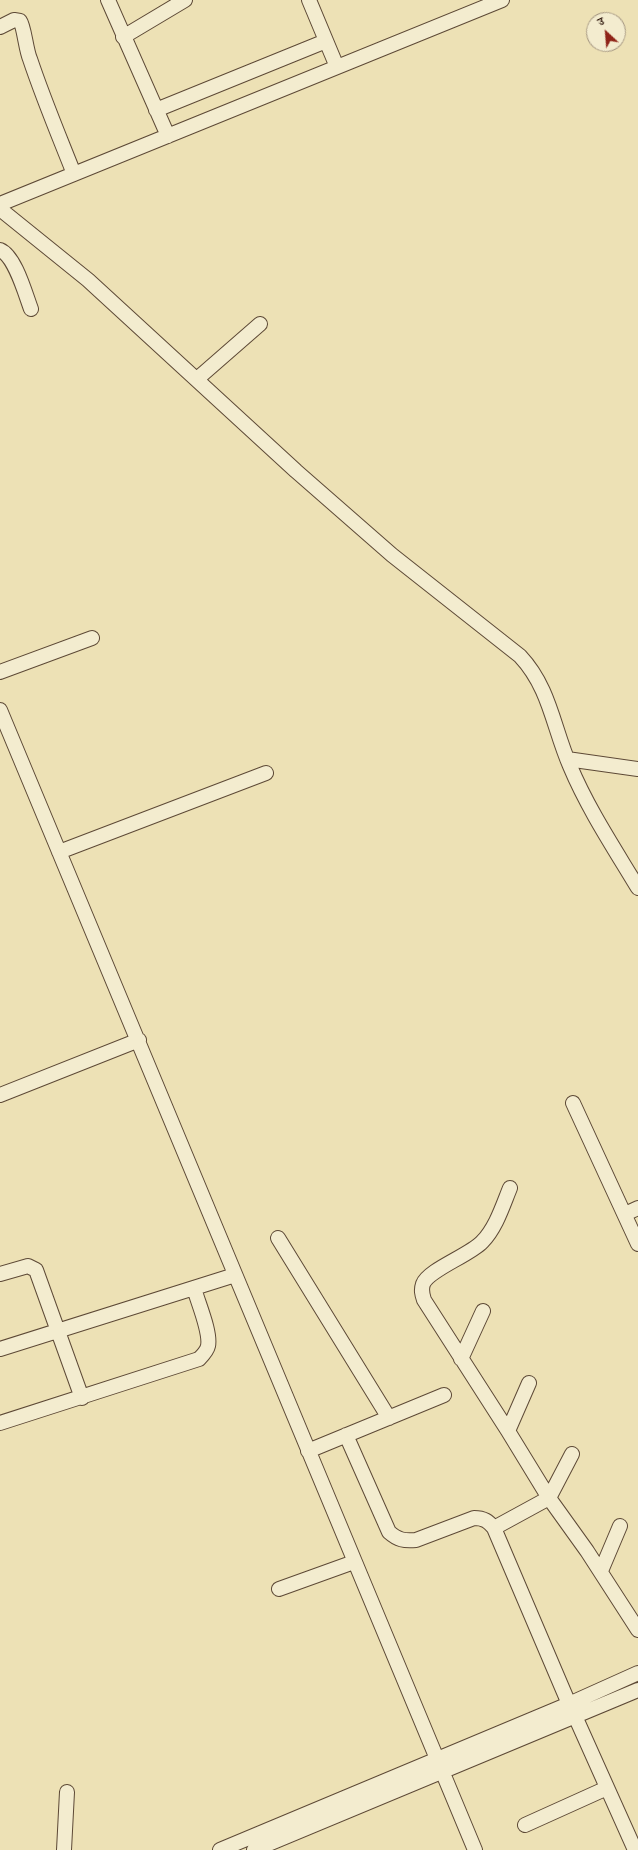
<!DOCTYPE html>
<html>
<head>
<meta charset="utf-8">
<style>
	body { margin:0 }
	#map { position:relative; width:638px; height:1850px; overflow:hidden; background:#ede1b5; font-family:"Libre Bodoni","Noto Serif Devanagari",serif }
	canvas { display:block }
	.north { position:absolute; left:586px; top:12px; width:40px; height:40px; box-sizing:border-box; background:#f3eccf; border:1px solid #a49681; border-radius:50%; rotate:334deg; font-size:11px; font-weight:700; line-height:16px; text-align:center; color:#2d160c }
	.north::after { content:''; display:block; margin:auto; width:14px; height:18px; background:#8f2418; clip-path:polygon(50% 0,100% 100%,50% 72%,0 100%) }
</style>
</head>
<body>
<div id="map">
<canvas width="638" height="1850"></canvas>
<div class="north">उ</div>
</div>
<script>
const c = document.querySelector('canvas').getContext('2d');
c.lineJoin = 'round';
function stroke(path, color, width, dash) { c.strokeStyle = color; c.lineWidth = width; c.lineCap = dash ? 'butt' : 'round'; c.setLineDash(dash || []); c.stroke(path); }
const minor = new Path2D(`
	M108,0L168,136
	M309,0L337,67
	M0,27L14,20L20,21C24,26 26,50 30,59C43,98 59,136 74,174
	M123,37L185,0
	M156,110L326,41
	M0,204L502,0
	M0,209L88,280L296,471L392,555L520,656C550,688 553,727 570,766C588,809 614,848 638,888
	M0,250C15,256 25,293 31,309
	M197,379L260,324
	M0,672L92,638
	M0,710L475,1850
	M567,759L638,769
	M59,852L266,773
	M0,1095L139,1040
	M573,1103L638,1244
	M510,1188C503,1205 496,1228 482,1242C470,1255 428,1270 423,1284C421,1290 422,1294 424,1300L508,1431L549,1498L587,1551L638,1630
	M625,1214L638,1208
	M278,1238L389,1418
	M0,1274L28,1266L36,1270L82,1398
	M0,1349L235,1275
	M461,1359L483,1311
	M0,1423L199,1359C203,1355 207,1351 208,1346C211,1332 198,1303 194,1288
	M508,1431L529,1383
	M346,1435L389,1532C398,1540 404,1541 416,1540L474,1518C484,1518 488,1521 494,1528L569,1704
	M308,1451L444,1395
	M494,1528L549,1498L572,1454
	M601,1571L620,1526
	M279,1589L354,1562
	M575,1716L635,1850
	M525,1825L607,1788
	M64,1850L67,1792
	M220,1850L569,1704L638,1673
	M254,1850L638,1690`);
stroke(minor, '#5d4936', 16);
stroke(minor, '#f3eccf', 14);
</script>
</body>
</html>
